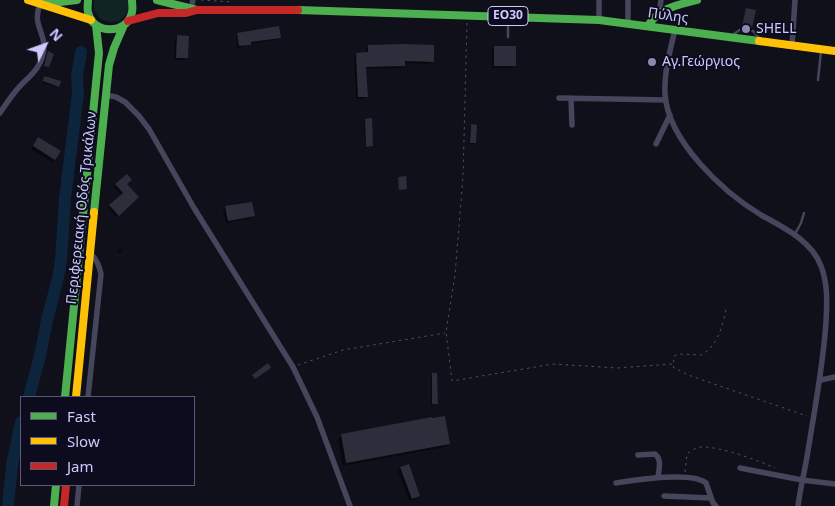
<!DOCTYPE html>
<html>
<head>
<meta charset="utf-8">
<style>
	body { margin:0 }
	#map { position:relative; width:835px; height:506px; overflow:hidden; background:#10101a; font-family:"Noto Sans",sans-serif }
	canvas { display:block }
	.legend { position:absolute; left:20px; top:396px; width:175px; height:90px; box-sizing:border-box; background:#0d0c1e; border:1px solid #595878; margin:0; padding:6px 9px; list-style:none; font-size:15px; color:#cbcafe }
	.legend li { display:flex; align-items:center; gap:10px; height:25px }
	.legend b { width:25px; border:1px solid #595878 }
	.north { position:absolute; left:20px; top:20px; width:50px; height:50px; -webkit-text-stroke:4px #0d0c1e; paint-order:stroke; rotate:48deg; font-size:14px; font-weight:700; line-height:20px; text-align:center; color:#cbcafe }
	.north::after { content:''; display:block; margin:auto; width:18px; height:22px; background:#cbcafe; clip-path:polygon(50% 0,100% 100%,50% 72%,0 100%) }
</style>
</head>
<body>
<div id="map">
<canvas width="835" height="506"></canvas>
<ul class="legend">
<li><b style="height:6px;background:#4caf50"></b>Fast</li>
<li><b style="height:6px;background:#ffc107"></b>Slow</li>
<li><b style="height:6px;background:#c62828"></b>Jam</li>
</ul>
<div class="north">N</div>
</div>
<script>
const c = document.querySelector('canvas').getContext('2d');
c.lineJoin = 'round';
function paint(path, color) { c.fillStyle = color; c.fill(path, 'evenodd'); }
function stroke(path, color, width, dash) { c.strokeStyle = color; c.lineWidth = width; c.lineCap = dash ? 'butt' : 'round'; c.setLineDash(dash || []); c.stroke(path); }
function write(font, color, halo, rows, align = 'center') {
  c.font = font + ' "Noto Sans",sans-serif'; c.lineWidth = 4; c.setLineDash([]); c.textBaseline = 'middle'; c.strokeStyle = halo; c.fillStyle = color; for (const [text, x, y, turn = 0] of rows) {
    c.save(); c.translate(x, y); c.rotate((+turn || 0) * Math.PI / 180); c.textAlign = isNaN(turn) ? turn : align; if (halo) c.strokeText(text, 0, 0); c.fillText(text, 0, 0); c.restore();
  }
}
paint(new Path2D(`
	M94,0H128C133,29 90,30 94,0Z`), '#0f2423');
paint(new Path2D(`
	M238,34L280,37L278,39L251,44L248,46L237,48L236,36Z
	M178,36L187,58L185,60H174L175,39Z
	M369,46L433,62L430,64L404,63L402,68L365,69L367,96L364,99H356L354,56L356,54L366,53V48Z
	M494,47L515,66L513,68H492V50Z
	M45,77L58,86L57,87L42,83Z
	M366,120L371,146L370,147L365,148L364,121Z
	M471,126L475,143L474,144H469L470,127Z
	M36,141L54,160L52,162L31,149Z
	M127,176L126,184L137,197L116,217L108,208L122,196L114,186Z
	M226,207L253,215L251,218L226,223L223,209Z
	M120,248L123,250L120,254L117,251Z
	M432,374L436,403L435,405H431V376Z
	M342,435L449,444L445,447L343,466L338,439Z
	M401,468L419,496L416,499L409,501L398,471Z`), '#0007');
stroke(new Path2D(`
	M29,397L40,356L47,320L58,278L61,260L65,199L78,93L77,76L81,52
	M8,506L12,465L21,422`), '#0d243d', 12);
paint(new Path2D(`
	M746,8L756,10L752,28L742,26Z
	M279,26L281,38L251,42V45L239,46L237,33Z
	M177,35L189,36L188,58H176Z
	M404,44L434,45V62L405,61V66L366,67L368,97H358L356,53L368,52V45Z
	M494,46H516V66H494Z
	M48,51L54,54L49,67L44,66Z
	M44,76L61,81L59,87L43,81Z
	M372,118L373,146L366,147L365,119Z
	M471,124L477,125L476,143H470Z
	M38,137L61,151L55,160L33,146Z
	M127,174L132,180L127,184L139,197L119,216L109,205L123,193L115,184Z
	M406,176L407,189L399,190L398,177Z
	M252,202L255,216L228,221L225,206Z
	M268,363L271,368L255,379L252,375Z
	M432,373H437L438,404H432Z
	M445,416L450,444L346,463L341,434L432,417V418Z
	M409,464L420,496L412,499L400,467Z`), '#2e2d3c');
stroke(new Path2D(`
	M201,0L232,2
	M467,23L463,177L455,275L446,332L452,381L553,364L617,368L672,364
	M726,310C722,327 718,346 701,355L679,354L674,356L673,367L688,375L807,416
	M298,365L343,350L445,333
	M685,472L687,454C692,450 698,446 705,447C724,448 757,460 775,468`), '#465661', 1, [2.5, 4]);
stroke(new Path2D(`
	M734,34L741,29L753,31L760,39
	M508,37V20
	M818,80L821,51
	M795,234L801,223L804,213`), '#45465b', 2.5);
stroke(new Path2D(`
	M599,0V20
	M628,0V23
	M191,8L193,0
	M659,13L661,0
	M675,30C670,50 664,73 665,94C668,141 723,192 761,215C783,227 812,241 821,266C828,284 827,303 826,322C823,368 814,412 807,457C804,474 800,490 798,506
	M792,46L795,0
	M106,95L116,97L125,102L139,116L149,129L194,208L293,367L317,417L350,506
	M559,98L666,100
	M571,98L572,125
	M0,113C6,104 13,93 21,85C31,75 40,68 43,54C48,35 31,24 40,5
	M656,144L670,115
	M821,380L835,377
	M88,397L101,274C99,265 97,260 90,253
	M638,455L655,454C662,459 659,469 658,477
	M740,468L802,480L835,484
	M616,483C635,480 691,471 706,483L713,503L716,506
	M664,496L711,498
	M77,506L79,485`), '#45465b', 5.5);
stroke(new Path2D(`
	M44,0L60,2L77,0
	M88,0C88,4 87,9 88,12C92,35 128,35 132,12C133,8 132,4 132,0
	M157,0L197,10
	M298,10L599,20L759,41
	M648,26C658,8 678,5 697,0
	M94,212L109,65L114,48L124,25
	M65,397L99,53L96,25
	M54,506L56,485`), '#4caf50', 8);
stroke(new Path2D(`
	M28,0L91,20
	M759,41L835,51
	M76,397L94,212`), '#ffc107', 8);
stroke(new Path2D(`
	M128,21L158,13H186L197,10H298
	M64,506L66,485`), '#c62828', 8);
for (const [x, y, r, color] of [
	[746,29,5,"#8a89ae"],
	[652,62,5,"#8a89ae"]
]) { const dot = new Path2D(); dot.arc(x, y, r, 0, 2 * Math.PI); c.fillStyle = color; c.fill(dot); stroke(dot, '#0d0c1e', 2); }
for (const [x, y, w] of [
	[508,16,40]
]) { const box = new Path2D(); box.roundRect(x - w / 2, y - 9.5, w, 19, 4); c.fillStyle = '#0d0c1e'; c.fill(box); stroke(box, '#cbcafe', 1); }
write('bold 12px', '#cbcafe', null, [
	["ΕΟ30",508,16]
]);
write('14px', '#cbcafe', '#0d0c1e', [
	["Πύλης",668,16,8],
	["Περιφερειακή Οδός Τρικάλων",82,208,-84]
]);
write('14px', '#cbcafe', '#0d0c1e', [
	["SHELL",756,29],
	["Αγ.Γεώργιος",662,62]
], 'left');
</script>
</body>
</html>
